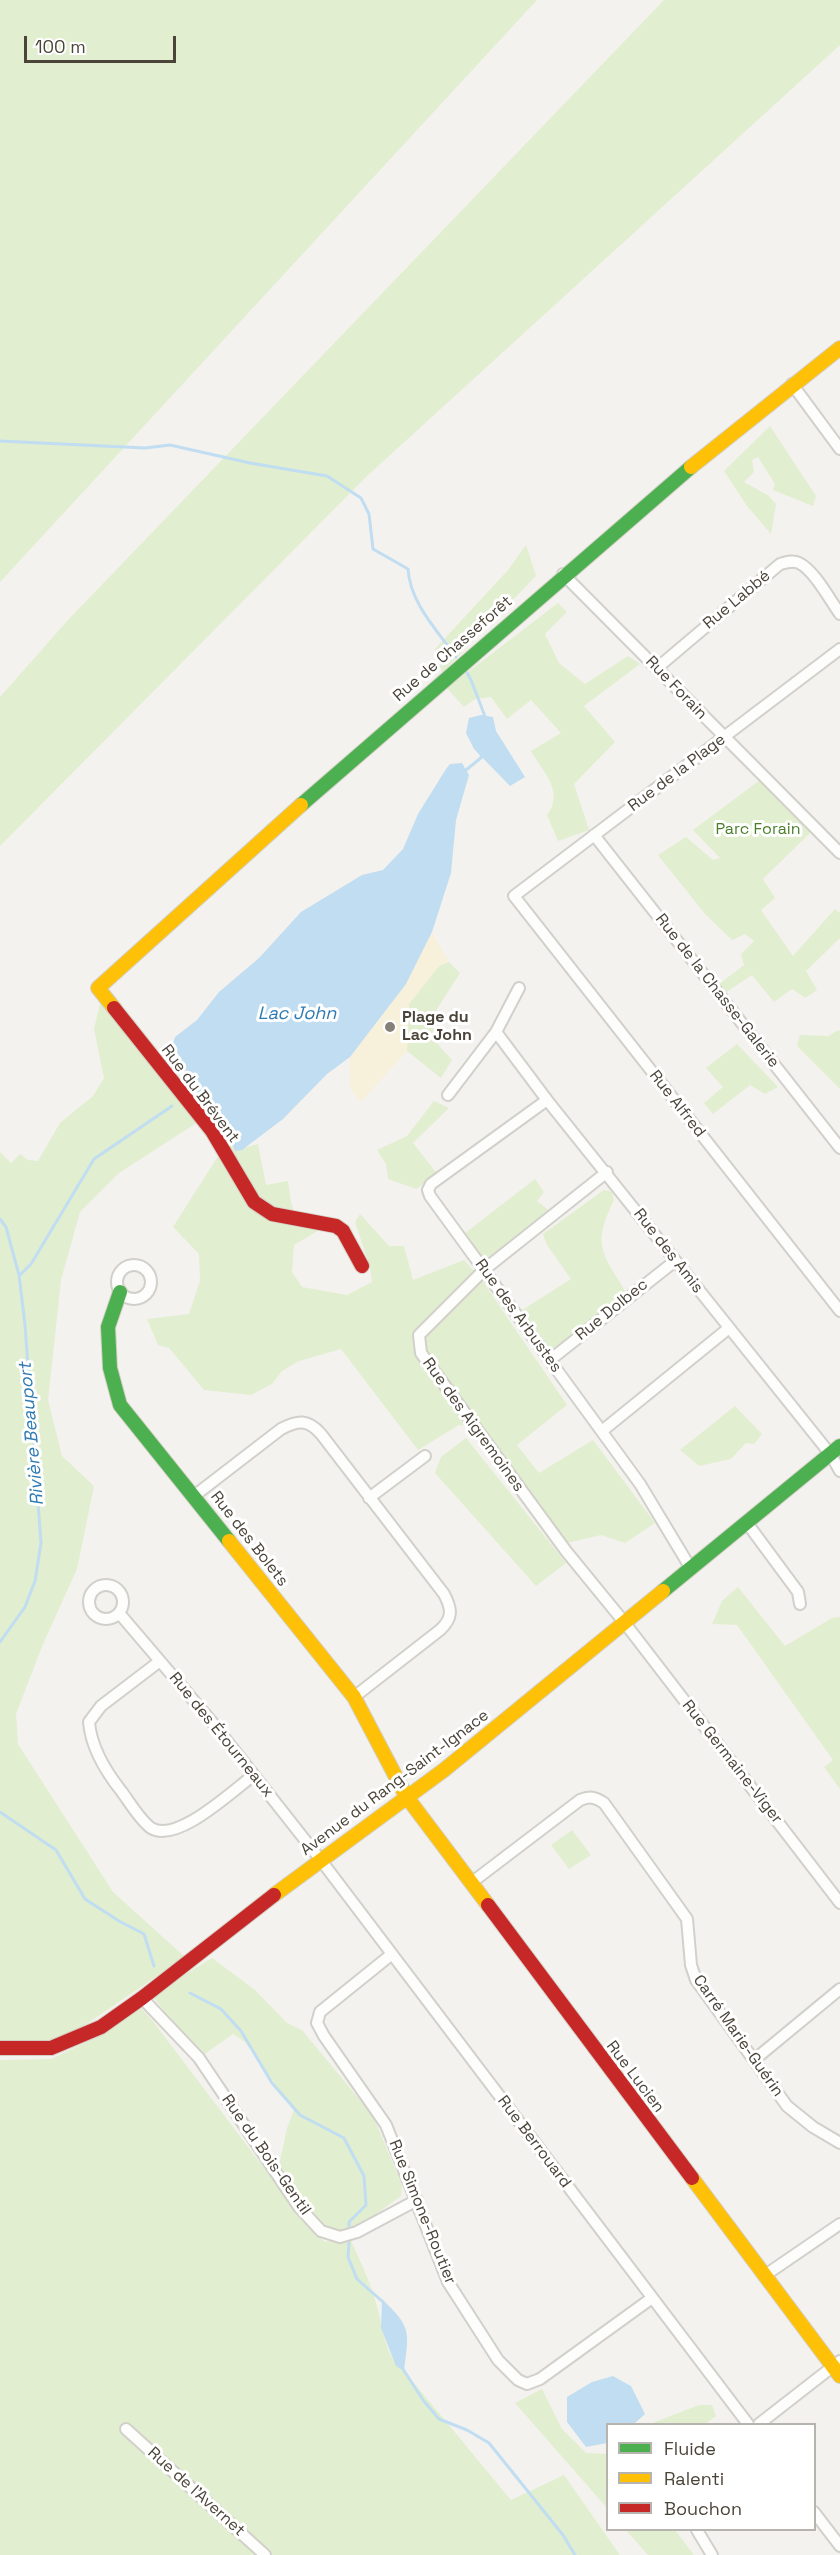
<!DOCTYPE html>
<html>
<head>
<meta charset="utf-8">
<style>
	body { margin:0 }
	#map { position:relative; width:840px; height:2555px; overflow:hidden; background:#f4f2ee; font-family:"Space Grotesk",sans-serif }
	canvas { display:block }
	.legend { position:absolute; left:606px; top:2423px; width:210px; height:108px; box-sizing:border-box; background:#fff; border:2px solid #b7b4b0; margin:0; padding:8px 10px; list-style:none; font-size:18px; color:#4b4439 }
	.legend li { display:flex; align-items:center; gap:12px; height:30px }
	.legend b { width:30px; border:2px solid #b7b4b0 }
	.scale { position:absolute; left:24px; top:36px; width:152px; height:27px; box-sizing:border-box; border:3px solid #4b4439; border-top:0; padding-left:8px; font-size:18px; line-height:21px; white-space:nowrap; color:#4b4439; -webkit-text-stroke:4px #fff; paint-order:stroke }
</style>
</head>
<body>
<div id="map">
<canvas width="840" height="2555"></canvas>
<ul class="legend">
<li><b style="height:8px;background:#4caf50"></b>Fluide</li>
<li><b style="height:8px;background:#ffc107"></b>Ralenti</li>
<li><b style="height:8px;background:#c62828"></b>Bouchon</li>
</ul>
<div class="scale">100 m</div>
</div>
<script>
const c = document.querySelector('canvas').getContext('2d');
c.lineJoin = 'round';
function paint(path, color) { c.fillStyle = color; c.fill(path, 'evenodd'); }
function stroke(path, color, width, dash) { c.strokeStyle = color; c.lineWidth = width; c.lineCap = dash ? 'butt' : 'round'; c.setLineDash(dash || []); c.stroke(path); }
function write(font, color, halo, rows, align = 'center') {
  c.font = font + ' "Space Grotesk",sans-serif'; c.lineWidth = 6; c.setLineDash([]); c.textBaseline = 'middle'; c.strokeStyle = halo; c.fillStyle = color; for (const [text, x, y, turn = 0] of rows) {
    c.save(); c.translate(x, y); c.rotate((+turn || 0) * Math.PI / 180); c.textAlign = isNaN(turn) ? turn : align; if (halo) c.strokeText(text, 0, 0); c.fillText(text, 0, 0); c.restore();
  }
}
paint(new Path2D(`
	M0,0H537L0,582Z
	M664,0H840V45L366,477L0,846V697L68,620Z
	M770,426L816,496L813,506L773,490L775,484L758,457L752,460L754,472L744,482L769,496L776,504L771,534L747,506L724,471Z
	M526,545L536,576L442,673L435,649L508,570Z
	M558,603L567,612L545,634L559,663L585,684L628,656L640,664L584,706L615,742L574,784L589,830L558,841L547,815C565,792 543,772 531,751L561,733L531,700L507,719L491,697L475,699L464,707L447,688Z
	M764,777L815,828L763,879L775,898L761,910L793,956L835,909L840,913V938L806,971L817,990L805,998L792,989L774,1002L752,975L719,997L714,988L744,965L741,954L754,941L745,934L732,940L706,915L658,855L686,837L713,860L720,858L693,830Z
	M449,962L460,973L437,1009L432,1038L452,1060L441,1078L407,1051L409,1004L439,966Z
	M101,1000L198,1122L119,1173L80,1212L61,1280L48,1400L62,1456L94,1486L77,1569L43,1644L16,1714L18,1744L113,1892L185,1957L51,2048H0V1152L11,1163L20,1154L28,1160L38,1161L60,1123L93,1096L104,1078L94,1029Z
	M839,1030L840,1031V1089L797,1046L800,1035L828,1036Z
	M737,1044L778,1087L765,1094L750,1085L713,1114L704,1103L723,1087L706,1068Z
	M434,1101L449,1108L413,1143L438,1175L416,1189L388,1179L386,1164L377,1150L407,1136Z
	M227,1142L247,1147L258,1144L266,1185L288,1181C293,1214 289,1213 321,1229L294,1245L292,1272L302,1287L347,1295L372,1282L370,1267L355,1222L360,1214L389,1246H404L413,1280L464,1260L481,1279L567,1405L517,1445L539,1473L593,1440L655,1523L625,1543L601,1535L567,1543L474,1426L459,1425L418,1450L341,1349L299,1361L282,1371L272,1384L251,1395L204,1390L169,1348L158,1345L147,1319L189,1314L200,1281L199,1254L173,1227Z
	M535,1179L544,1192L537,1201L555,1215L487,1269L460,1237Z
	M604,1190L612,1192L614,1200C591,1247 603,1253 627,1294L552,1361L516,1314L571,1279L547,1245L543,1234Z
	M735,1406L762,1434L754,1444L746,1443L731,1459L699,1466L680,1450Z
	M466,1438L566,1563L536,1586L435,1473L441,1457Z
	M738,1587L785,1646L832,1618L840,1617V1789L824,1767L833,1760L737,1625L712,1624L722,1601Z
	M572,1830L591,1855L569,1869L551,1845Z
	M212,1958L255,1990L287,2023L302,2030L373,2116L402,2185L401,2196L361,2225L337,2234L325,2227L279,2166L287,2128L294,2110L245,2042L233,2034L199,2058L152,1995Z
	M136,2003L152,2020L311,2230L325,2242L350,2238C359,2259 370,2281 376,2303C383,2325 384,2357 404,2371L511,2500L564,2475L620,2555H0V2060L51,2059L100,2036Z
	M542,2389L562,2429L586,2453L607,2454V2508L515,2403Z
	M699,2405H712L716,2416L705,2424H650Z
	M626,2530H675L694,2555H648Z`), '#e1eecf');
paint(new Path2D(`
	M432,932L449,962L439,966L409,1004L407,1051L361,1102L350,1088V1057L406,984Z`), '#f7f0da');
paint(new Path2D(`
	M481,715L493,717L496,731L525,777L510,786L474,749L466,733L469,718Z
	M462,763L469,775L456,820L451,873L432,932L406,984L350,1057L327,1074L283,1119L242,1150L235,1151L225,1123L198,1096L171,1049L175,1037L197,1020L219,992L259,958L301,912L362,875L383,870L403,849L418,814L446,769L450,764Z
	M382,2299C412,2328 409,2331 404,2371L396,2366L381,2328Z
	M613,2376L631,2386L645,2414L634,2424H608L607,2443L586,2447L567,2422V2397L592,2382Z`), '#c0ddf1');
stroke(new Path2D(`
	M0,441L145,448L170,445L250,463L327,476L361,498L369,514L373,549L408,569C410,603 437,630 456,657
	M466,671L471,680L486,719
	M466,770L482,757L481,755
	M0,1219L6,1227L19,1275L25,1325L41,1543L35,1581L25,1607L0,1642
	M20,1275L31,1264L94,1159L172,1106
	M0,1812L56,1850L85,1899L119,1921L144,1934L154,1966
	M190,1993L221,2009L241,2031L272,2083L300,2115L344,2138L364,2176L366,2205L349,2222V2226
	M349,2243L348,2257L357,2279L383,2302
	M403,2369L423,2400L439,2419L467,2430L489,2443L563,2535L575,2555`), '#c0ddf1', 3);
const street = new Path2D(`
	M792,384L840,449
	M563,574L840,853
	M840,649L514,896L840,1311
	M657,668L780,564C787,562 793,560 799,563C814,570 830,600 840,614
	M594,835L840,1148
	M496,1032L547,1100L831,1455L840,1471
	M448,1095L496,1032L519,988
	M547,1100L431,1184L428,1190L430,1196L640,1484L690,1567
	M607,1172L485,1269L419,1335L421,1353L566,1551L624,1622L840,1903
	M117 1282a17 17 0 1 1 34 0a17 17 0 1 1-34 0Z
	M550,1360L675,1261
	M602,1431L729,1328
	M194,1496L281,1429C298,1420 308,1419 321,1434L444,1594C452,1609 453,1618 440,1630L354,1697
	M369,1498L425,1456
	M747,1523L798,1592L800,1604
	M89 1602a17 17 0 1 1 34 0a17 17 0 1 1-34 0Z
	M119,1613L212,1722L320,1859L748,2424
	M160,1661L101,1706L89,1722C91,1747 106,1772 122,1792C130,1803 140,1820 151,1828C177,1844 232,1791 254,1775
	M471,1883L580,1800C590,1796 595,1797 604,1803L687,1919L691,1965L696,1980L787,2106L813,2127L840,2143
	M392,1954L320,2012L317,2023L324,2036L386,2125L448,2282L498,2360L518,2380L527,2384L540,2379L652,2298
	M142,1998L199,2058L299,2207L321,2231L340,2237L357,2232L417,2200
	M754,2060L840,1989
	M764,2276L840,2224
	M759,2424L840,2361
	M126,2429L265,2555
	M814,2512L840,2546
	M697,2530L712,2555`);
const fast = new Path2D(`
	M301,805L691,467
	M120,1292L108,1327L110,1368L120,1405L229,1541
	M663,1591L840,1446`);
const slow = new Path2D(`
	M691,467L840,348
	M114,1008L98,988L301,805
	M229,1541L354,1697L406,1796L488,1905
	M274,1895L444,1770L663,1591
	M692,2178L840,2376`);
const jam = new Path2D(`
	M114,1008L212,1131L254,1202L272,1214L336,1226L343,1231L362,1266
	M488,1905L692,2178
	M0,2048H51L101,2027L142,1998L274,1895`);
stroke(street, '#d2d0cb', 14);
stroke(fast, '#d3cfc5', 16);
stroke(slow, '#d3cfc5', 16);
stroke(jam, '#d3cfc5', 16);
stroke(street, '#fdfdfc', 10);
stroke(fast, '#4caf50', 14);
stroke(slow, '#ffc107', 14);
stroke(jam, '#c62828', 14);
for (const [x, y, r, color] of [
	[390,1027,6,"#868178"]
]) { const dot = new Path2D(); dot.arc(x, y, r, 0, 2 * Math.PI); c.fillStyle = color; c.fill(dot); stroke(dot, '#fff', 2); }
write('16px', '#4b4439', '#fff', [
	["Rue Labbé",737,600,-40],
	["Rue de Chasseforêt",453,649,-41],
	["Rue Forain",676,688,46],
	["Rue de la Plage",677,773,-37],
	["Rue de la Chasse-Galerie",717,991,52],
	["Rue du Brévent",200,1094,53],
	["Rue Alfred",677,1104,52],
	["Rue des Amis",668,1251,52],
	["Rue Dolbec",612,1310,-39],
	["Rue des Arbustes",518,1316,54],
	["Rue des Aigremoines",473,1425,54],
	["Rue des Bolets",249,1539,52],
	["Rue des Étourneaux",221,1735,51],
	["Rue Germaine-Viger",732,1762,52],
	["Avenue du Rang-Saint-Ignace",395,1783,-37],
	["Carré Marie-Guérin",738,2036,55],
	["Rue Lucien",635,2077,53],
	["Rue Berrouard",534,2142,53],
	["Rue du Bois-Gentil",266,2155,55],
	["Rue Simone-Routier",422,2212,68],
	["Rue de l'Avernet",196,2492,42]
]);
write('16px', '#4a7f2a', '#fff', [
	["Parc Forain",758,830]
]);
write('bold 16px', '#4b4439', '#fff', [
	["Plage du",402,1018],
	["Lac John",402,1036]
], 'left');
write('italic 18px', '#2e7ab2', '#fff', [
	["Lac John",297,1014],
	["Rivière Beauport",32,1434,-95]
]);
</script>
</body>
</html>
